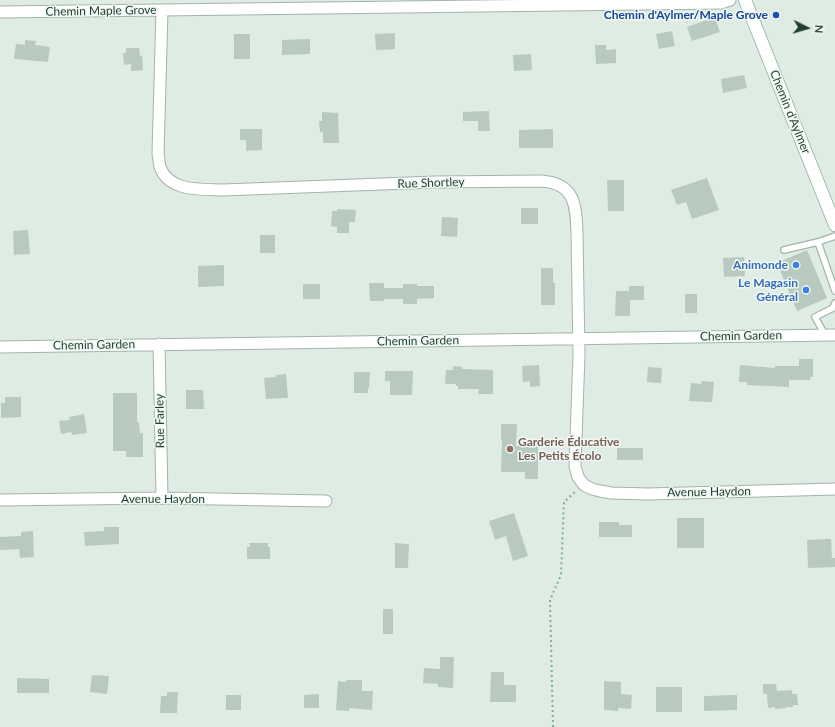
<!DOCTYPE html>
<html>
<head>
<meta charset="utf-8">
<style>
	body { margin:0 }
	#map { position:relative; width:835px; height:727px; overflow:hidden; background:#dfece4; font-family:Lato,sans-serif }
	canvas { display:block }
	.north { position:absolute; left:787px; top:8px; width:40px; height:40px; -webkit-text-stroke:3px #f0f8f3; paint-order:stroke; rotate:95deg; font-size:11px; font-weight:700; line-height:16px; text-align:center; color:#1f3d30 }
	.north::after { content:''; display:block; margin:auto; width:14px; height:18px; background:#1f3d30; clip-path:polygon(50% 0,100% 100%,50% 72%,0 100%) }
</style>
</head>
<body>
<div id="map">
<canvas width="835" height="727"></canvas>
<div class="north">N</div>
</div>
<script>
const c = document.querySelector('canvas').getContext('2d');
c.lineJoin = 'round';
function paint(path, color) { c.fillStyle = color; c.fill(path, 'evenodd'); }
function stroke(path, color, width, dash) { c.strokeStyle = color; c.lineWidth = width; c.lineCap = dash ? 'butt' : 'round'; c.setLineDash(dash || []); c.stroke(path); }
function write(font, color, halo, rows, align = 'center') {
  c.font = font + ' Lato,sans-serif'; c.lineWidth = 3; c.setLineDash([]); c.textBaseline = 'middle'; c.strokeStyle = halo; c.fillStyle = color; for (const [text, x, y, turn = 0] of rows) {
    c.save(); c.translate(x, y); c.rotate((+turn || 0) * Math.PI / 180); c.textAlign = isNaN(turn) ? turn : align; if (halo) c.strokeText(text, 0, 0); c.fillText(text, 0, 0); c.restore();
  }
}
paint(new Path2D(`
	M715,17L720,32L692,41L687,27Z
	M672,31L675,46L659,49L656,34Z
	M395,33V49L376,50L375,34Z
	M234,34H250V59H234Z
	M310,39V54L282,55V40Z
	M25,40L36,41L35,45L50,47L48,62L14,59L16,44L25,45Z
	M595,45H606V50L616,49V63L596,64Z
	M126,48H139L140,56L142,55L143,70L131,71V64L124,65L123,53H126Z
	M531,54L532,70L514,71L513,55Z
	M744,75L747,88L723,93L721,79Z
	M489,111L490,131H478V121H463V112Z
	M322,112L338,113L339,143H323V132H320L319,121H322Z
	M240,129H262V150L246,151V140H240Z
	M553,129V148H519V130Z
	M707,178L719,210L692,219L686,202L677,205L671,190Z
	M607,180H624V211H608Z
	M521,208H538V224H521Z
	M337,209L356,210L355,222H349V233H337V227L331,226L332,211H337Z
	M442,217L458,218L457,237L441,236Z
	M28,230L30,254L14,255L13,231Z
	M260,235H275V253H260Z
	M807,250L827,298L797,311L777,263Z
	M744,257L745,276L724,277L723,258Z
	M224,265V286L198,287V266Z
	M541,268H553V283H555V305H541Z
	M369,283H384V288H403V284H417V286H434V298L417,299V304H403V299H384V301H370Z
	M303,284H320V299H303Z
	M629,286H644V300H630V316H615L616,291H629Z
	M685,294H697V313H685Z
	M799,359H813V377H810V380H789V387L747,385V382H739L740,365L775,368V366H799Z
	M539,365L540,386L530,387V381L523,382L522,366Z
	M453,366L462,367V369L493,370V394H478L479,389H458V386H456V384H445L446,370H453Z
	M648,367L662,368L661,383L647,382Z
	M385,371H413L412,395H390V381H385Z
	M354,372H370L369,388H368V393H354Z
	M286,374L288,398L266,399L264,378L276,377V375Z
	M702,381L714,382L712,402L689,401L691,383L701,384Z
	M186,390H203L204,409H186Z
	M113,393H137V422L139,423L140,433H143V457H126V451H113Z
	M5,397H21V417L1,418V403H5Z
	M84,414L87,433L72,435L71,432L61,434L59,421L70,420L69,417Z
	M501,424H517L516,446H538V479H525V472H501L502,440H501Z
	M617,448H643V460H617Z
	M514,513L528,556L513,561L506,536L495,540L489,521Z
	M677,518H704V548H677Z
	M599,522H619V525H632V537H599Z
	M104,527H119V544L85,546L84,532L104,531Z
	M33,531L34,557L20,558L19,549L0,550V537L21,536V532Z
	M826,539H831L832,558H835V567L808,568L807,540Z
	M249,543H268V547H270V559H247V547H250Z
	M395,543L409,544L408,568H395Z
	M383,609H393V634H383Z
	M440,657H454L453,688L438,687V684L423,683L424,668L440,669Z
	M491,672H504V685H516V702H490Z
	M92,675L109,676L107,694L90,692Z
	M17,678L49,679V693H17Z
	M346,680H362V691H373L372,710L349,708V711L336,710L338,681L346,682Z
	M604,681L621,682V694L632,695L631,709L618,708V711L604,710Z
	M763,684H776L777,691L792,690V694H797L798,705H793V707H786V708L775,709V707L768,708L767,694H763Z
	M656,687H682V712H656Z
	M167,692H178L177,713H160L161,696H167Z
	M319,694V708H304V695Z
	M226,695H241V710H226Z
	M737,695V710L704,711V696Z`), '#b8cabf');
const lane = new Path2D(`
	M835,236L818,242L835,291
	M784,250L818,242
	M825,335L815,317L833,308L835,303`);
const street = new Path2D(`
	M162,10L158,154C159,158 159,163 160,167C169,192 201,189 223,190L435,182L541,181C575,183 576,205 577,233L579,355L575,466L578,477L584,485L592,489L600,491L611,493L648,494L835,489
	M0,12L721,3L730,0
	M159,344L162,498
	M0,347L835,335
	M0,500L162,498L326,501`);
const secondary = new Path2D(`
	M745,0L835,225`);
stroke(lane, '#a2b4aa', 8);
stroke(street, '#a2b4aa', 13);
stroke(secondary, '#a0bcad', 14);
stroke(new Path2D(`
	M553,727L550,600L561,575L564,502L575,492`), '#7db298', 2, [2, 3]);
stroke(lane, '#fff', 5.5);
stroke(street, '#fff', 11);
stroke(secondary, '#fff', 12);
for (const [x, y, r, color] of [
	[776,15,4,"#1a4fb4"],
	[796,265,4,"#3f7fe0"],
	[806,290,4,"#3f7fe0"],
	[510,449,4,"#8d6e63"]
]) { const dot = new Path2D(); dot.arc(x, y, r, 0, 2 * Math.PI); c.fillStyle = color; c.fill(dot); stroke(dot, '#f0f8f3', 1.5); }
write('12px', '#1f3d30', '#f0f8f3', [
	["Chemin Maple Grove",101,11,-1],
	["Chemin d'Aylmer",790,112,68],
	["Rue Shortley",431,183,-2],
	["Chemin Garden",741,336,-1],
	["Chemin Garden",418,341,-1],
	["Chemin Garden",94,345,-1],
	["Rue Farley",160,421,-91],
	["Avenue Haydon",709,492,-1],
	["Avenue Haydon",163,499]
]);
write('bold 12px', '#164399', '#f0f8f3', [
	["Chemin d'Aylmer/Maple Grove",768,15]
], 'right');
write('bold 12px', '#366cbe', '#f0f8f3', [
	["Animonde",788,265],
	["Le Magasin",798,283],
	["Général",798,297]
], 'right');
write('bold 12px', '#785e54', '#f0f8f3', [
	["Garderie Éducative",518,442],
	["Les Petits Écolo",518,456]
], 'left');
</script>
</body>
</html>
